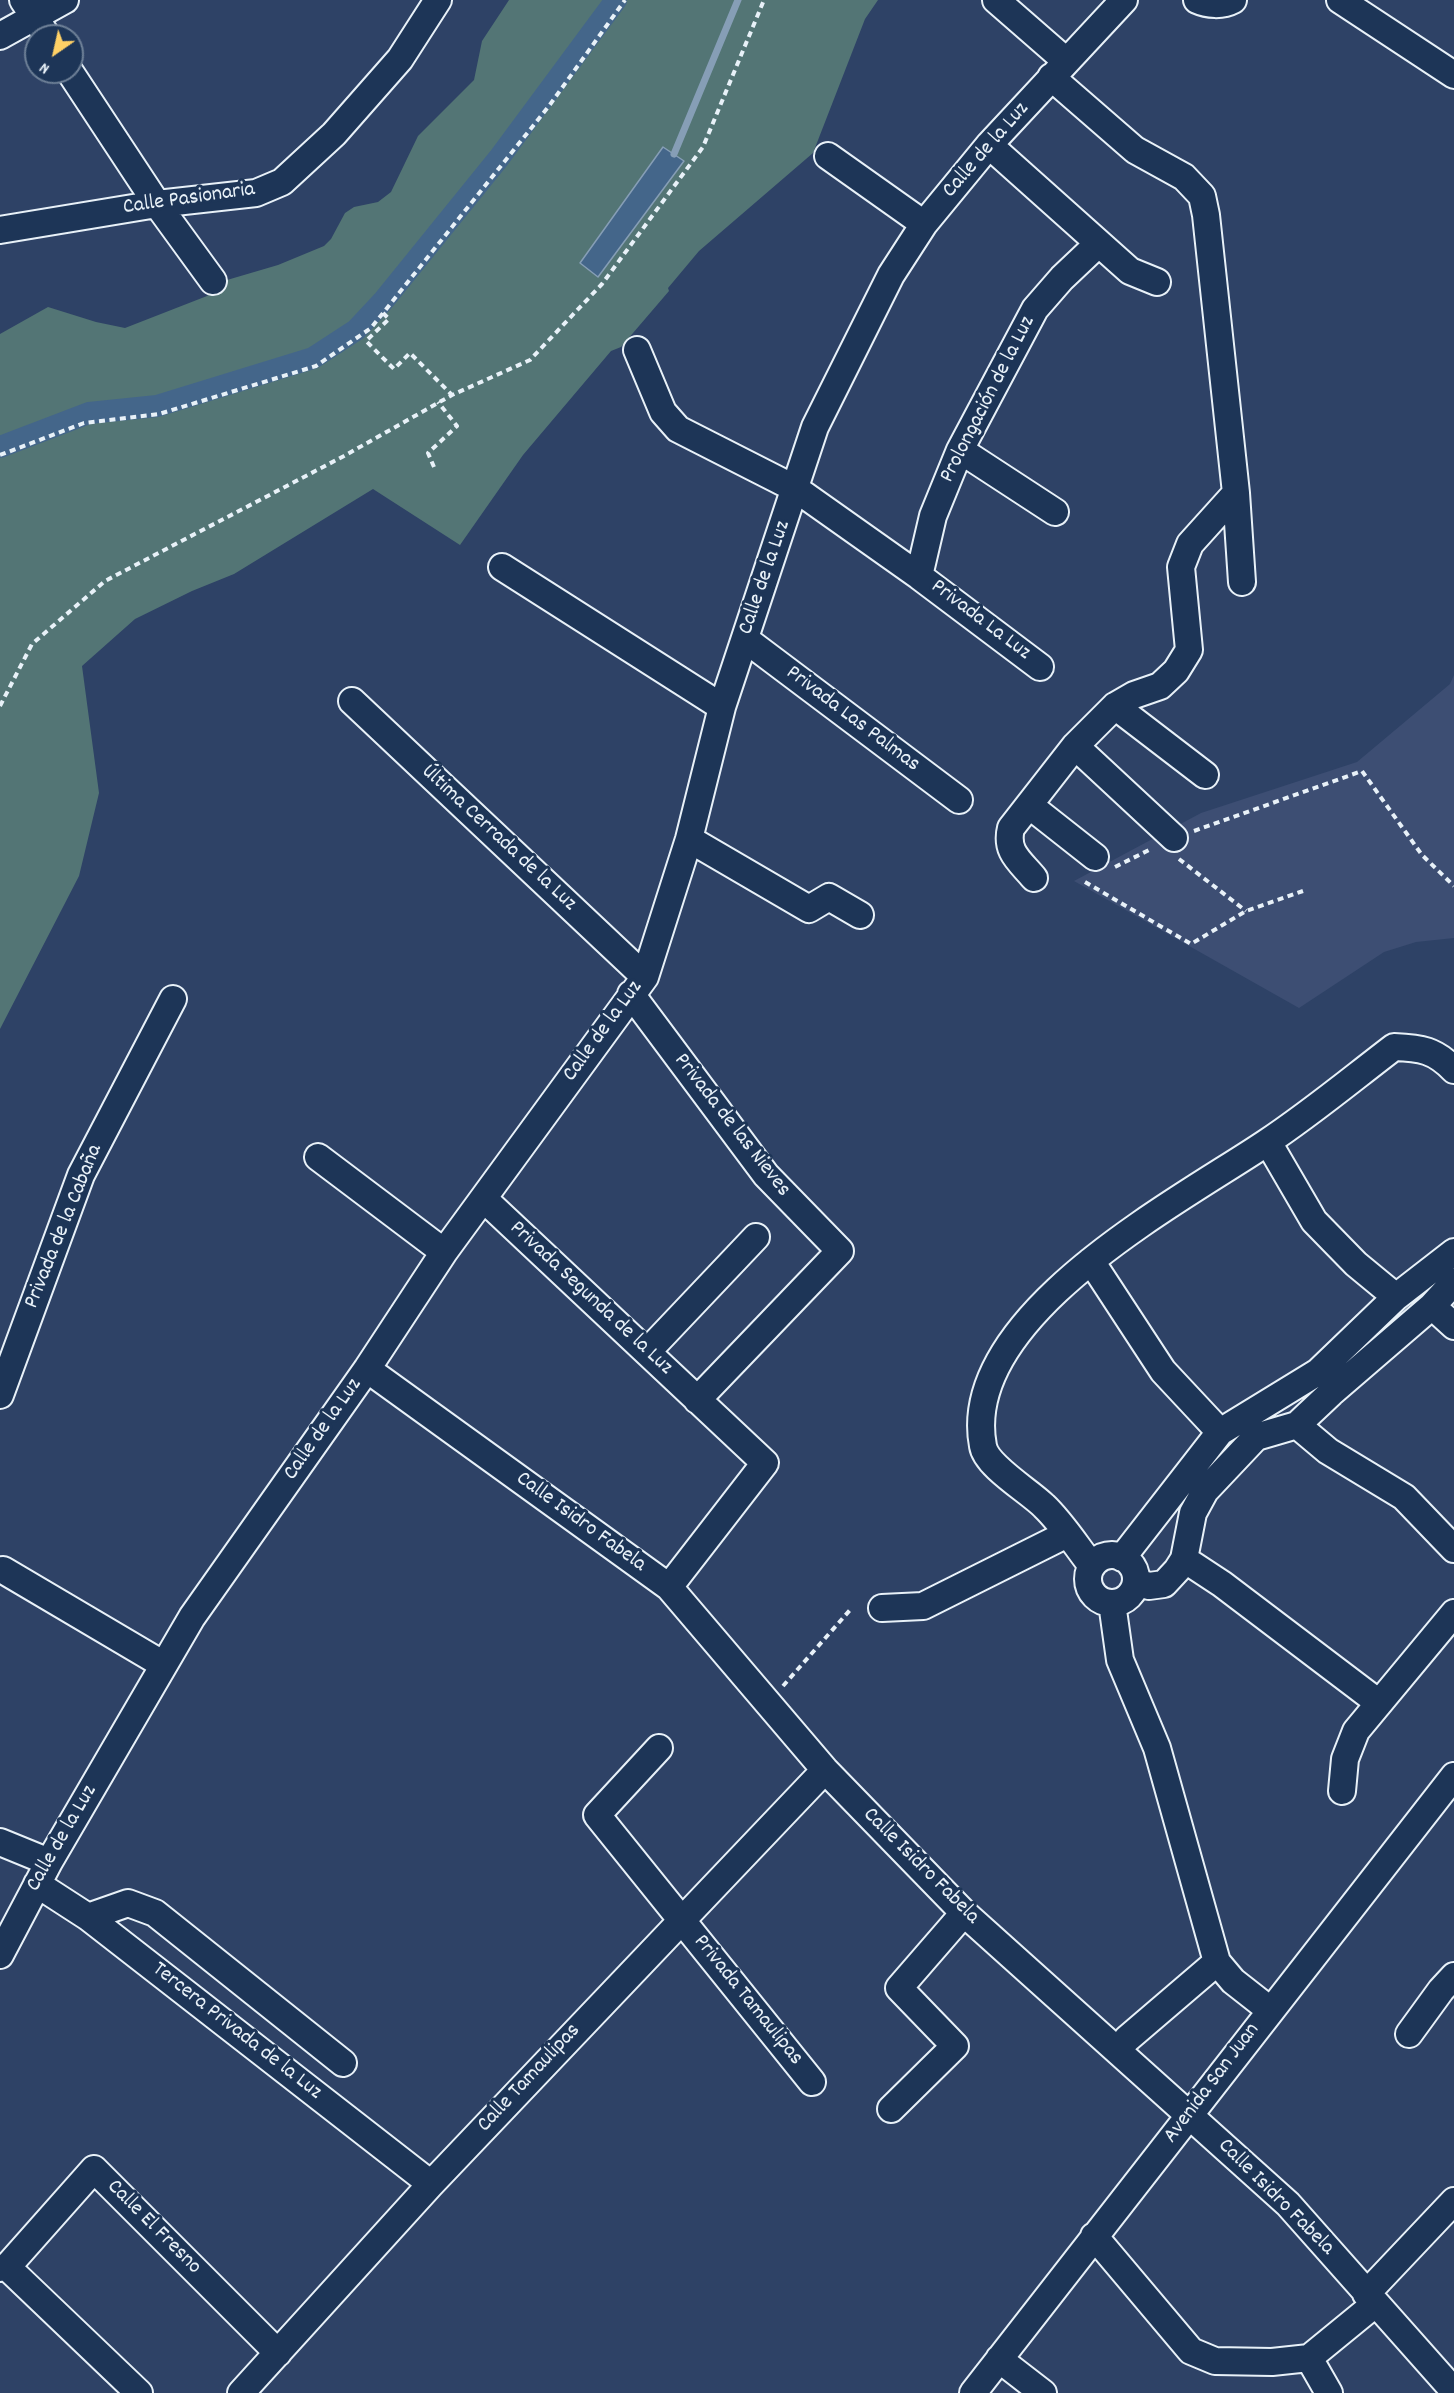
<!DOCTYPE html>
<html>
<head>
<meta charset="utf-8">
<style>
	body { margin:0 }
	#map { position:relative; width:1454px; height:2393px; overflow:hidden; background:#2e4266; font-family:Dekko,sans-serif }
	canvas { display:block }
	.north { position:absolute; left:24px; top:24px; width:60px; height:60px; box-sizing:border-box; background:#1d3557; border:2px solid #6e8097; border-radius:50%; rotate:214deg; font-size:16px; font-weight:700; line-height:24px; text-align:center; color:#e8f1f8 }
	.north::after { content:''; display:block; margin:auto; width:21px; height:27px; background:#ffd166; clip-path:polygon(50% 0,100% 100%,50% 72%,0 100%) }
</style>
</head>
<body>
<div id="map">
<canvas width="1454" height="2393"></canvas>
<div class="north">N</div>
</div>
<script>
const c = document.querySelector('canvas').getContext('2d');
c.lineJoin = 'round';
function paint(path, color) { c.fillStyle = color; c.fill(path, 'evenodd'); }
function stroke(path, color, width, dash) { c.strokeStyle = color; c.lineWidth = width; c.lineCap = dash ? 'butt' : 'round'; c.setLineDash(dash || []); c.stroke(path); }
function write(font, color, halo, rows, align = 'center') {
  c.font = font + ' Dekko,sans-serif'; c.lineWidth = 6; c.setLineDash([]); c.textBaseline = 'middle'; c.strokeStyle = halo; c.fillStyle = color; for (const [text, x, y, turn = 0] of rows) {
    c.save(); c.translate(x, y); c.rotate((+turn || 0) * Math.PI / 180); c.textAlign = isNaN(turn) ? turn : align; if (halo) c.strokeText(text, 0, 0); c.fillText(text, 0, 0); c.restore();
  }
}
paint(new Path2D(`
	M1454,675V938L1416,942L1384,952L1299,1008L1074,881L1201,813L1357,762L1450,684Z`), '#3d4e73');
paint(new Path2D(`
	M509,0H878L865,19L813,153L699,251L668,288L669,291L621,347L611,351L523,455L460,545L373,489L234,574L192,591L135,619L82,666L99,793L79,876L0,1029V334L48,307L96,322L125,328L207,296L227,280L278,265L324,246L331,239L345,213L354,207L378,202L391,192L418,136L474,80L482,41Z`), '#537575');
const water = new Path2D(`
	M663,147L684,161L598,277L580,263Z`);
paint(water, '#44668a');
stroke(water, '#869eb6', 1.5);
stroke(new Path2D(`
	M674,154L738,0`), '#869eb6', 7);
stroke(new Path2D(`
	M0,447L89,413L157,406L313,358L356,330L384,300L499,158L616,0`), '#44668a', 22);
const minor = new Path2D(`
	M23,0L47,36
	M996,0L1066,61
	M1197,0C1208,5 1222,6 1233,0
	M1340,0L1454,75
	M0,36L65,0
	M70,72L157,204L213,281
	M1051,77L1135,150L1184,177L1202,196L1206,215L1236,493L1242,582
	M989,145L1130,271L1157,282
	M828,156L924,224
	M0,230L157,204L256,193L282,182L334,134L400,59L438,0
	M637,350L663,412L678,429L796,489L919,576L1040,667
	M960,450L1055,512
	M502,567L722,707
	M919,576L933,516L960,450L1035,309L1062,278L1098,244
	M745,639L959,800
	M352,701L645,977
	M1115,706L1205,775
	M1075,746L1174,838
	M1029,805L1095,857
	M689,839L809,909L829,897L860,915
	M1034,878C1020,861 1005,852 1011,828L1075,746L1115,706L1134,695L1160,686L1176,671L1189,650L1181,567L1190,544L1236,493
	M631,994L766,1175L840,1251L697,1400
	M1268,1142L1314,1221L1356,1264L1396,1297
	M318,1157L444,1252
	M484,1199L765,1463L669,1587
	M1091,1261L1163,1371L1220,1432
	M1432,1306L1454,1326
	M647,1352L756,1237
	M367,1369L669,1587L825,1770L964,1913L1288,2204L1454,2391
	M0,1395L81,1175L173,999
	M1297,1425L1328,1451L1404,1497L1454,1549
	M1088 1579a24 24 0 1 1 48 0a24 24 0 1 1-48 0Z
	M1122,1558L1220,1432L1318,1372L1396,1297L1454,1252
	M1184,1559L1222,1584L1379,1703
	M1092,1566C1077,1547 1062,1523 1044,1506C1029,1491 986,1466 983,1446C958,1317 1178,1202 1266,1143C1310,1114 1352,1079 1394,1047C1421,1048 1435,1050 1454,1070
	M3,1570L164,1665
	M1136,1582L1149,1586L1164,1584L1177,1570L1184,1559L1193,1513L1205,1491L1256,1437L1297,1425L1331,1393L1432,1306L1454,1282
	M1112,1603L1120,1660L1157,1748L1217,1962L1233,1981L1270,2010
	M882,1608L923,1606L1067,1534
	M659,1748L597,1815L812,2082
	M1342,1791L1345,1759L1356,1731L1454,1613
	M0,1842L49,1862
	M37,1884L88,1917L431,2184
	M88,1917L128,1903L155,1913L343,2063
	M0,1955L49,1862L192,1617L367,1369L444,1252L645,977L689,839L722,707L815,427L891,275L924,224L989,145L1124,0
	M1409,2034L1441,1990L1454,1976
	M1118,2050L1127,2039L1217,1962
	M891,2109L955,2046L899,1988L964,1913
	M1094,2236L1191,2351L1215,2361L1272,2362L1309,2358L1375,2304
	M7,2267L139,2393
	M0,2268L7,2267L94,2169L278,2353
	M1366,2294L1454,2201
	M1309,2358L1329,2393
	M999,2359L1043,2393
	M241,2393L431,2184L825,1770
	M973,2393L1454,1776`);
stroke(minor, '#e8f1f8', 30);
stroke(new Path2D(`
	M383,313L389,319L366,341L394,369L410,353L452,395
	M0,455L84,423L159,414L316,366L371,328L549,106L625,0
	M434,467L428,453L457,426L438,402
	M0,706L32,644L105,581L344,456L452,395L530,360L602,284L703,147L764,0
	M1194,831L1362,771L1422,855L1454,886
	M1179,859L1246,911
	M1115,867L1151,849
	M1085,882L1191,944L1246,911L1303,891
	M783,1686L850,1610`), '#e8f1f8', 4, [6, 4.5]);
stroke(minor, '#1d3557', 26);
write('22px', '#e8f1f8', '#1d3557', [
	["Calle de la Luz",987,151,-49],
	["Calle Pasionaria",189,200,-8],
	["Prolongación de la Luz",989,400,-63],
	["Calle de la Luz",766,578,-71],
	["Privada La Luz",980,621,37],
	["Privada Las Palmas",852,720,37],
	["Última Cerrada de la Luz",498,839,43],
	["Calle de la Luz",604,1032,-54],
	["Privada de las Nieves",731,1126,52],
	["Privada de la Cabaña",65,1227,-68],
	["Privada Segunda de la Luz",590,1299,43],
	["Calle de la Luz",324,1430,-55],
	["Calle Isidro Fabela",580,1523,36],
	["Calle de la Luz",63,1839,-60],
	["Calle Isidro Fabela",920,1867,45],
	["Privada Tamaulipas",747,2001,51],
	["Tercera Privada de la Luz",236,2032,38],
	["Calle Tamaulipas",530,2079,-47],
	["Avenida San Juan",1213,2084,-53],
	["Calle Isidro Fabela",1275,2198,45],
	["Calle El Fresno",153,2228,45]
]);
</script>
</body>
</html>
